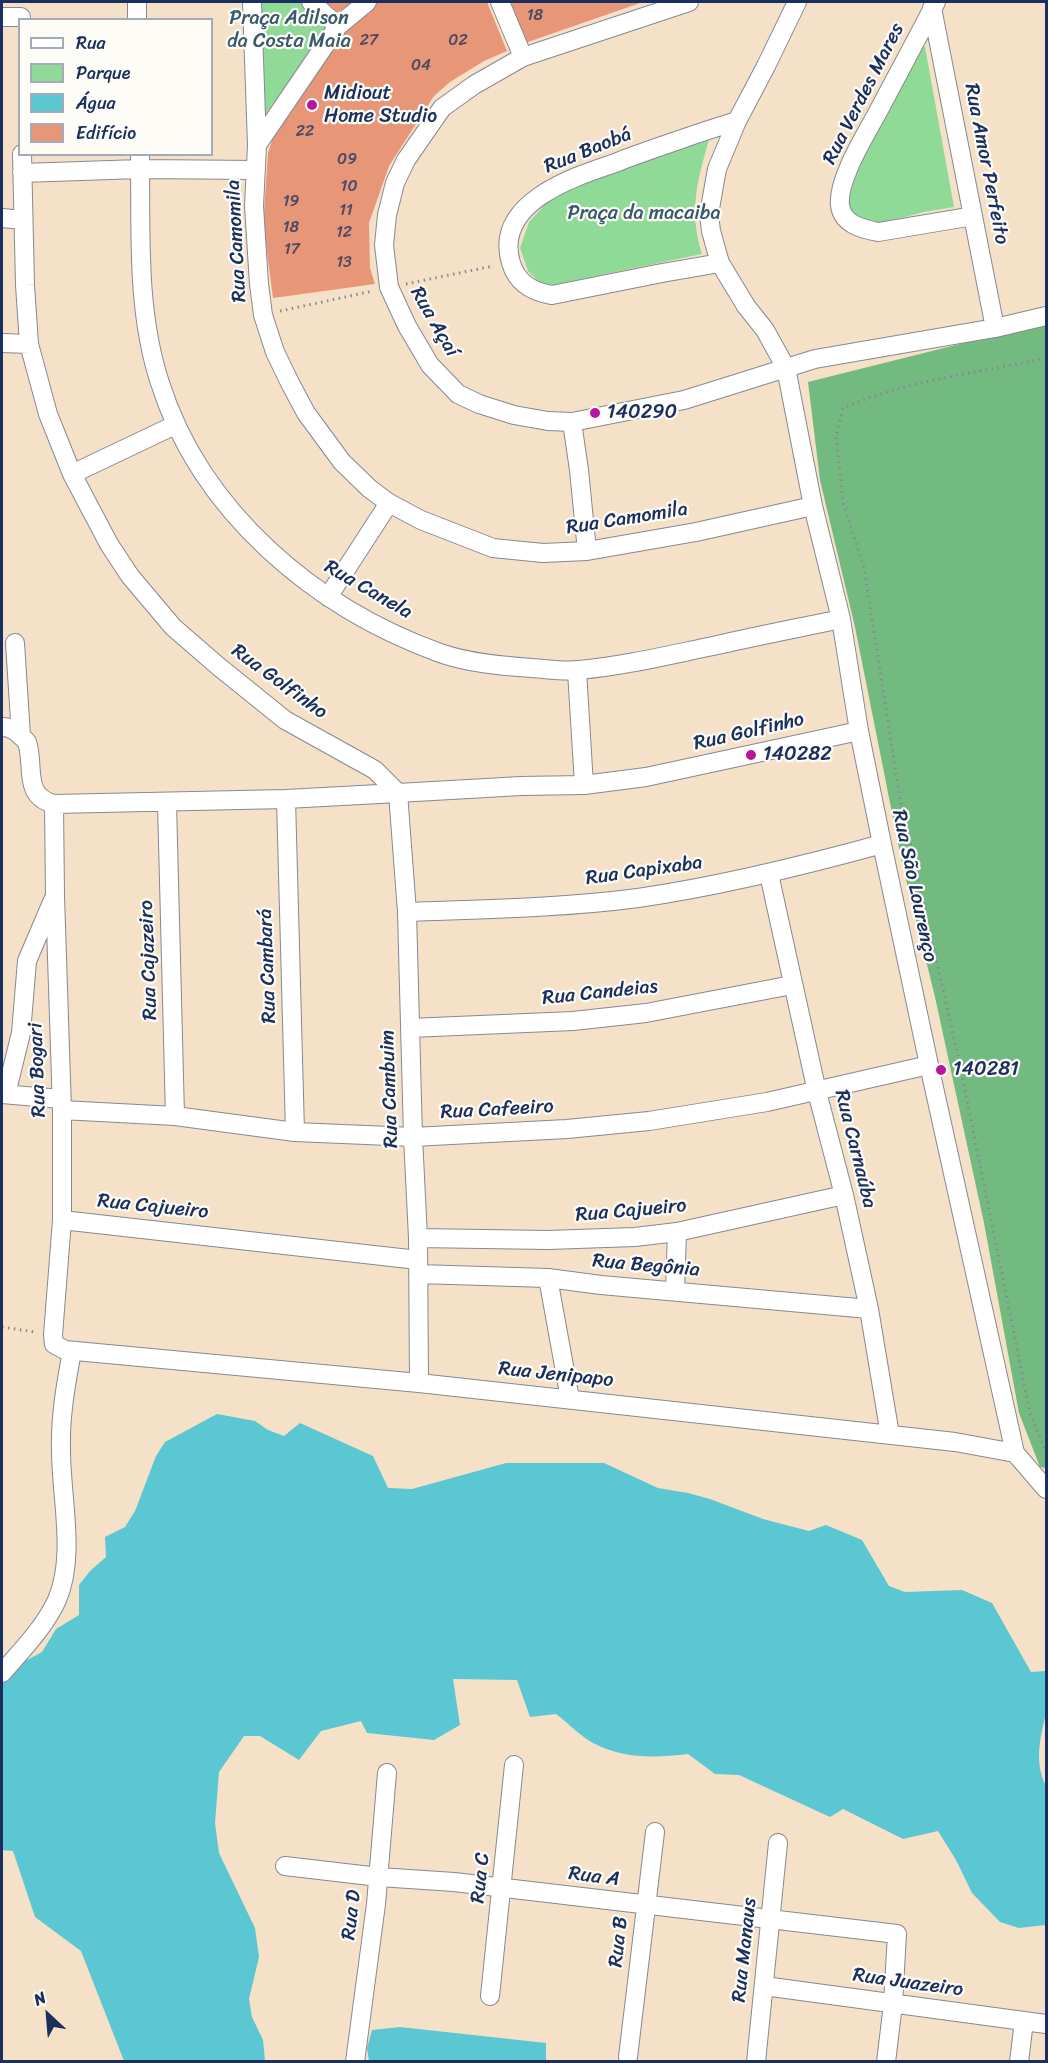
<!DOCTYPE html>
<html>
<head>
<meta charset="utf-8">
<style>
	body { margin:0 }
	#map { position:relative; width:1048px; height:2063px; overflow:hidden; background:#f4e1c7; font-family:Sriracha,sans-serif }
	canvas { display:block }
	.frame { position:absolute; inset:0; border:3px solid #1b2f5e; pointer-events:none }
	.legend { position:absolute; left:18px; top:18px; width:195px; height:138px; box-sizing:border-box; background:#fdfcf7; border:2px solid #a3aaba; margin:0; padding:8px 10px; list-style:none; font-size:18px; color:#1b2f5e }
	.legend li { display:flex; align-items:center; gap:12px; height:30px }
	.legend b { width:30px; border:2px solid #a3aaba }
	.north { position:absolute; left:18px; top:1985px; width:60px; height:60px; -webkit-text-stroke:4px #fdfcf7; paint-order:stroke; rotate:334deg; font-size:16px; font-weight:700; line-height:24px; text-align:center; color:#1b2f5e }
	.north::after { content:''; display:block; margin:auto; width:21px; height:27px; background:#1b2f5e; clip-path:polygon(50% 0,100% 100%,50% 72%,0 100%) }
</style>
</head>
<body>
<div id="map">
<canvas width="1048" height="2063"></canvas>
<div class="frame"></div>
<ul class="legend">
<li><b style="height:8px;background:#fff"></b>Rua</li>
<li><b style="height:16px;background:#8fda97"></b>Parque</li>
<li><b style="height:16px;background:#5bc7d3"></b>Água</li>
<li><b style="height:16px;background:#e79778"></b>Edifício</li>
</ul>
<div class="north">N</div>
</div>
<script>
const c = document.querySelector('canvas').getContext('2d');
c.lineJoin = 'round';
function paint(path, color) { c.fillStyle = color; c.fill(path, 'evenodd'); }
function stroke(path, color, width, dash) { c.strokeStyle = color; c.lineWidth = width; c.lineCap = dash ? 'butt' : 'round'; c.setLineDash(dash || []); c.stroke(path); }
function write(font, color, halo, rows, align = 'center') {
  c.font = font + ' Sriracha,sans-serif'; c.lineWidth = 4.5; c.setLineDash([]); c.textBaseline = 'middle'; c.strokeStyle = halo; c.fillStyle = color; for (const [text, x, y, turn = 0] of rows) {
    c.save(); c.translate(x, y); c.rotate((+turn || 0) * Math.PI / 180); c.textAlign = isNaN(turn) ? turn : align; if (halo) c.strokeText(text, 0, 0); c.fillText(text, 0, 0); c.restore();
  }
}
paint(new Path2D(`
	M260,2H301L328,30L305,58L260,122Z
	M918,44L925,47L954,207L924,212L875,225L852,219L843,208L848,186Z
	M710,136C698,179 688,209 702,254L544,287L528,271L520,248L529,222L547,202L584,182Z`), '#8fda97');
paint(new Path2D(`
	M1046,325V1468L1040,1467L1019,1413L984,1223L935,997L902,863L855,627L820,480L808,382L1020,329Z`), '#73ba80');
paint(new Path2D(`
	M217,1414L255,1421L268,1430L284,1436L300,1423L373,1456L388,1488L412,1489L506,1463H604L658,1488L688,1493L710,1499L763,1519L809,1531L826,1525L862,1540L889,1586L905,1592L962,1590L992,1603L1031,1672L1046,1671C1046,1684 1048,1701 1046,1713C1040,1739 1034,1762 1046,1786V1925L1019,1928L1000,1922L972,1893L956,1860L938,1831L903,1839L843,1809L830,1817L739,1775L715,1774L688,1754C654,1758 624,1759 593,1743C580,1736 568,1723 556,1714L530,1717L517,1680L453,1679L460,1725L434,1740L367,1733L361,1721L321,1731L299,1760L260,1736H244L219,1772L215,1823L219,1853L255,1928L259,1957L249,1999L252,2017L263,2040L265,2061H124L81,1951L35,1917L13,1851L2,1850V1677L12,1668L42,1652L56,1629L79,1615V1585L90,1571L106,1557L105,1537L125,1527L135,1511L156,1456L165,1442Z
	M400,2027L546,2043V2061H369L367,2048L372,2030Z`), '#5bc7d3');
paint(new Path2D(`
	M325,2H353L337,13Z
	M376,2H487L507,51L484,61L450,82L434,96L389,166L369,223L370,268L375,284L273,298L265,237L264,212L268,153L275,131L348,26Z
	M511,2H643L525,43Z`), '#e79778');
const minor = new Path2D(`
	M137,2V20
	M252,2L257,145
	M311,2L338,26
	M367,2L338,26L257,145L254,206L259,284L263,315L275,352L290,383L306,413L342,462L370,489L389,503L421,520L493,548L543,553L587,551L696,532L813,506
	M500,2L523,57
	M689,2L523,57L474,85L442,108L406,160L395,183L387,215L384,245L389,287L407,326L430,365L458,394L479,404L514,415L548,421L572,422L684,400L815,359L995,328L1046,316
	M797,2L766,66L737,121L717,169L709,214L711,231L720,263L746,306L765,330L786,368L813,506L841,619L859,731L882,844L929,1065L1015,1453
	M936,2C918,37 899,72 880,108C868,131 837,179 840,205C842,224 862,229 878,232L973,216
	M932,8L995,328
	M2,17H21
	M22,154L25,285L29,344L48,414L72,474L109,544L130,576L173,627L218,666L285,720L375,770L398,793L521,786L584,785L646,777L859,731
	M140,154C141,230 136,310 160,383C201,512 315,608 440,653C468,663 503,666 532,668C548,669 564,672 579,670C624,666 669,655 713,646C756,636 798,628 841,619
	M22,173L140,169L256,170
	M2,218L23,220
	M720,263L662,273L552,295C533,292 517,283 511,263C493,203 573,177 615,163C635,155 656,148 676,141C696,134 717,127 737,121
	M2,343L29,344
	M572,422L579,470L587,551
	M72,474L175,425
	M328,597L389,503
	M15,643L21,736
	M577,671L584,785
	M2,727C13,727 19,734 27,742C35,765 22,796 54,804L286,799L398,793L407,912L413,1137L418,1238L419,1383
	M286,799L295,1132
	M167,803L175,1116
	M54,804L55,896L62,1110V1220L53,1335L54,1344L65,1350L419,1383L955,1442L1015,1453L1046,1489
	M769,874L817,1092L844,1195L869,1309L890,1435
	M407,912C484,909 562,908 638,898C721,886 802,866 882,844
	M410,1028L573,1021L646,1013L792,985
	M2,1094L61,1099
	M6,1094L21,1033L27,961L53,900
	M62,1110L175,1116L295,1132L413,1137L567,1129L649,1121L767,1102L929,1065
	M62,1220L418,1260
	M418,1238L548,1240L635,1237L677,1232L844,1195
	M418,1274L548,1278L601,1285L869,1309
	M548,1278L570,1399
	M675,1291L677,1232
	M2,1673C22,1650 44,1628 57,1600C76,1556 61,1498 61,1450C60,1416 66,1384 72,1351
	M285,1866L379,1877L454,1882L897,1934L893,2004L886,2062
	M764,1986L1046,2024
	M490,1996L514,1765
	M628,2057L655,1832
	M355,2062L376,1904L387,1773
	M756,2062L778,1843
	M1019,2062L1024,2021`);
stroke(minor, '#888892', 20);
stroke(new Path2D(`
	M406,284L493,266
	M280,311L373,291
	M1046,358C978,373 908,380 843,408L836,437L843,502L864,568L900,799L958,1056L1030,1413L1046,1452
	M2,1327L35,1332`), '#888892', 3, [1.5, 4.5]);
stroke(minor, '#fff', 18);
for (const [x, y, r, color] of [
	[312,105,6,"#b5179e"],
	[595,413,6,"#b5179e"],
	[751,755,6,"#b5179e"],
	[941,1070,6,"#b5179e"]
]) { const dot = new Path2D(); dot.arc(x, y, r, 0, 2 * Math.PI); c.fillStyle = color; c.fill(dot); stroke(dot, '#fdfcf7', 2); }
write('16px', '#4e4964', null, [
	["18",535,16],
	["27",369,41],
	["02",458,41],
	["04",421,66],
	["22",305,132],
	["09",347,160],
	["10",349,187],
	["19",291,202],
	["11",346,211],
	["18",291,228],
	["12",344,233],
	["17",292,250],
	["13",344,263]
]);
write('20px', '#385a6c', '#fdfcf7', [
	["Praça Adilson",289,19],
	["da Costa Maia",289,42],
	["Praça da macaiba",644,214]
]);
write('20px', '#1b2f5e', '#fdfcf7', [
	["Midiout",324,94],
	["Home Studio",324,117],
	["140290",607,413],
	["140282",763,755],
	["140281",953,1070]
], 'left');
write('20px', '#1b2f5e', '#fdfcf7', [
	["Rua Verdes Mares",864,94,-63],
	["Rua Baobá",588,151,-22],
	["Rua Amor Perfeito",986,164,79],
	["Rua Camomila",237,241,-93],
	["Rua Açaí",434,322,60],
	["Rua Camomila",627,519,-9],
	["Rua Canela",368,590,30],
	["Rua Golfinho",279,682,36],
	["Rua Golfinho",749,732,-13],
	["Rua Capixaba",644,871,-8],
	["Rua São Lourenço",914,886,78],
	["Rua Cajazeiro",149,960,-92],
	["Rua Cambará",268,966,-92],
	["Rua Candeias",600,993,-6],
	["Rua Bogari",38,1070,-92],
	["Rua Cambuim",390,1089,-92],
	["Rua Cafeeiro",497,1110,-3],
	["Rua Carnaúba",855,1149,76],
	["Rua Cajueiro",153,1207,6],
	["Rua Cajueiro",631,1211,-5],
	["Rua Begônia",646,1266,5],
	["Rua Jenipapo",556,1375,6],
	["Rua A",594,1877,7],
	["Rua C",481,1878,-84],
	["Rua D",352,1915,-83],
	["Rua B",619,1942,-84],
	["Rua Manaus",745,1950,-84],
	["Rua Juazeiro",908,1983,8]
]);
</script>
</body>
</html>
